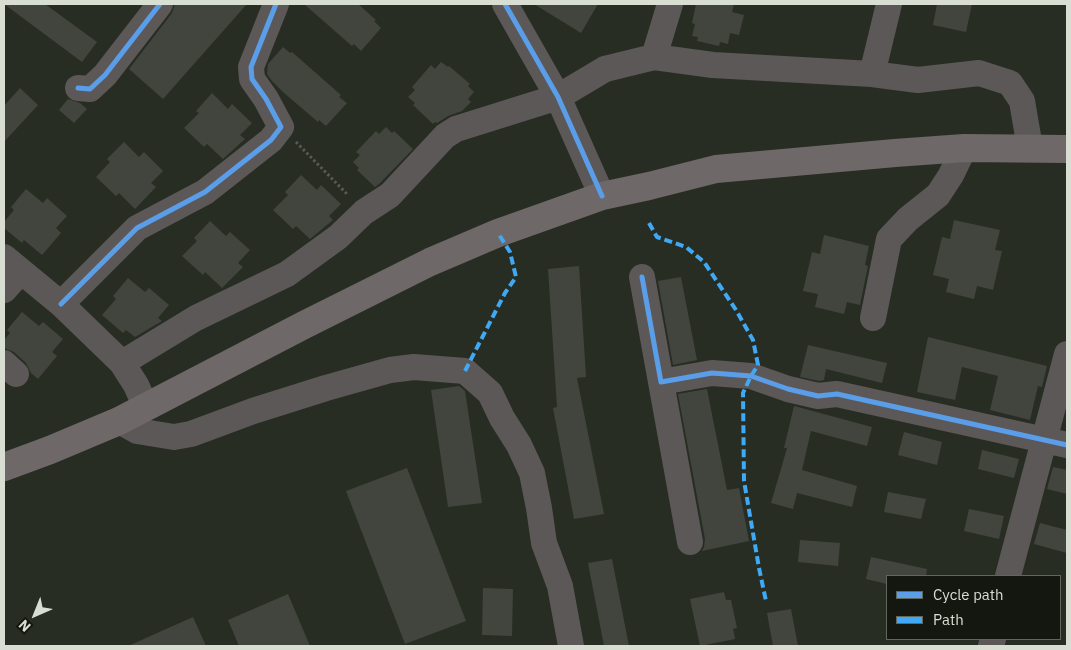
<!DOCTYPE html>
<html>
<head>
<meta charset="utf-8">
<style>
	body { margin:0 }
	#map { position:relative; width:1071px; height:650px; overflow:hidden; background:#282d23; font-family:"IBM Plex Sans",sans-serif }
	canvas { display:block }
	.frame { position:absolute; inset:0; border:5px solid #d8ded2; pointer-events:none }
	.legend { position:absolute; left:886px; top:575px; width:175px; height:65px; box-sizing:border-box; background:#141710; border:1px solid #62675e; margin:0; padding:6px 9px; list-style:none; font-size:15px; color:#d8ded2 }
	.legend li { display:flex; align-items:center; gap:10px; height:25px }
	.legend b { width:25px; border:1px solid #62675e }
	.north { position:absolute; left:10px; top:590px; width:50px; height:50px; -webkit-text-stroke:4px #141710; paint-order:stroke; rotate:224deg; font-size:14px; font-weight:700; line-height:20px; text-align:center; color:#d8ded2 }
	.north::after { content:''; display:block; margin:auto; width:18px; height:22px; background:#d8ded2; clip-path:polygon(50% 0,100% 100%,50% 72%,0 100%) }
</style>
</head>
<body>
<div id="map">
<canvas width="1071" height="650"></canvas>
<div class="frame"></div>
<ul class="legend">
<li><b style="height:6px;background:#5a9eea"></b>Cycle path</li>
<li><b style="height:6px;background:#3fa9f5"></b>Path</li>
</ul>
<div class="north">N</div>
</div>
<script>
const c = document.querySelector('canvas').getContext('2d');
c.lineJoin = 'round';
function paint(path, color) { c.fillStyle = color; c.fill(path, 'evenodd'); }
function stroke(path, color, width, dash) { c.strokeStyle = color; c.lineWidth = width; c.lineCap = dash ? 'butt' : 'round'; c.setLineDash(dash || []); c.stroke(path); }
paint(new Path2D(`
	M4,4H45L97,42L82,62Z
	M175,4H247L163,99L129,69L172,13Z
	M304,4H358L376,20L374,21L381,28L361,51L354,44L352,46Z
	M534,4H598L581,33Z
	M696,4H734L732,12L744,15L739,35L730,33L728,44L720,42L719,46L697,41L698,37L692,36L695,24L692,23Z
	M937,4H972L966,32L933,25Z
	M283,47L290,53L292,52L341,95L339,97L347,103L326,126L319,120L318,122L283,92L272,81L267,74L268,64Z
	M441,62L448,67L449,66L470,84L468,86L474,92L468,99L471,102L462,111L448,116L437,123L435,122L433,124L413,105L415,103L408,97L415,90L412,87L431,65L435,69Z
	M20,88L38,105L4,142V106Z
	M212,93L228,109L232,104L252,123L240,135L245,139L223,159L207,144L204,147L184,128L199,113L196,111Z
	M68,99L80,103L87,109L74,123L59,110Z
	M386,127L392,133L394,131L413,149L380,183L375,187L357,170L359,168L353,162L360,155L356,152L376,131L379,134Z
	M124,142L139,157L144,152L163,171L151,183L156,187L135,209L119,193L116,196L96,177L110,162L107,159Z
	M301,175L317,190L321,185L341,204L329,216L333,220L310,239L296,226L293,229L273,210L288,195L285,192Z
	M26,189L43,203L47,198L67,216L56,228L61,233L42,255L24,240L22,243L4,228V222L14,210L11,207Z
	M954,220L1000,230L995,250L1002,251L993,290L977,286L974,299L946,292L949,279L933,275L942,237L950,239Z
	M210,221L226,236L230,232L250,250L238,263L243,267L222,288L205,272L203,275L182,256L197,241L194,238Z
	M824,235L869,246L865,265L868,266L860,305L847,302L844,314L815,307L818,294L803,291L812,252L820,254Z
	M579,266L586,377L577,378L604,514L574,519L553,408L557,407L548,269Z
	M681,277L697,360L673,365L658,281Z
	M128,278L145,292L149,288L169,305L158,318L162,321L135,337L126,330L123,333L102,315L116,299L113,296Z
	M22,312L39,326L43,322L63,339L52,352L57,356L38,379L31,373L26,363L14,352L4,348V340L10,333L7,330Z
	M928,337L1047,366L1042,387L1038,386L1030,420L990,410L998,376L962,367L955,400L917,392Z
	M808,345L887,363L882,383L826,369L824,380L819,381L800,377Z
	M459,386L465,391L482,503L448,507L431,390Z
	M707,389L727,490L739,488L749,541L702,551L704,547L705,539L678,394Z
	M794,406L872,427L867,446L811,431L802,470L857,486L852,507L797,493L793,509L771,503L787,448H784Z
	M904,432L942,442L937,465L898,455Z
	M982,450L1019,459L1014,478L978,469Z
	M1053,467L1067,470V494L1047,489Z
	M407,468L466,621L405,644L346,491Z
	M888,492L926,499L921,519L884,512Z
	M969,509L1004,516L999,539L964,531Z
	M1040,523L1067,530V553L1034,544Z
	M800,540L840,543L838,566L798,562Z
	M871,557L927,569L926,576H887V584L866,579Z
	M612,559L629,646H604L588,563Z
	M483,588L513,589L512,636L482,635Z
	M724,592L726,600H731L737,628L733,629L735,639L700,646L690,599Z
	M288,594L310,646H239L228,620Z
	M791,609L798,646H773L767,613Z
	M193,617L206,646H128Z`), '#41453d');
stroke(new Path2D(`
	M296,142L348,195`), '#5b5957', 3, [2.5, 2.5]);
stroke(new Path2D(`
	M505,4L558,97L602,196
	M654,57L670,4
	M872,74L889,4
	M78,88L90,89L105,75L160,4
	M4,257L61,304L122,363L136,385L146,407
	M642,277L661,382L712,373L751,376L788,389L818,396L837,394L1067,445
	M4,290L21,271
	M61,304L137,228L205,192L271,140L281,127L266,99L252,79L251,67L276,4
	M873,318L889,239L908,219L938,195L951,175L964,148
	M4,363L16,374
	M122,363L196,318L287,274L338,237L364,212L390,195L445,136L456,129L558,97L605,69L654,57L713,65L872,74L918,80L979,73L1010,83L1022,101L1030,148
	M661,382L690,542
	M119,421L137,431L174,437L191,434L253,411L326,388L390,370L414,367L465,371L490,393L502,418L519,445L532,473L539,508L544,543L560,586L571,646
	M1008,576L1067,354
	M991,646L993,639`), '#5c5858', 26);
stroke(new Path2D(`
	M4,467L50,450L119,421L304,325L430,262L498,233L602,196L649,186L716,169L895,153L964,148L1067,149`), '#6f6869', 28);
stroke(new Path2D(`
	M649,223L657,237L686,247L704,262L736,310L753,340L758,365L751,376L743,393L744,481L759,568L766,601
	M465,371L505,293L516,277L510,252L498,233`), '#3fa9f5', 4, [8, 4]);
stroke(new Path2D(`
	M505,4L558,97L602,196
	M78,88L90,89L105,75L160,4
	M642,277L661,382L712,373L751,376L788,389L818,396L837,394L1067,445
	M61,304L137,228L205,192L271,140L281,127L266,99L252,79L251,67L276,4`), '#5a9eea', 5);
</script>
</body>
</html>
